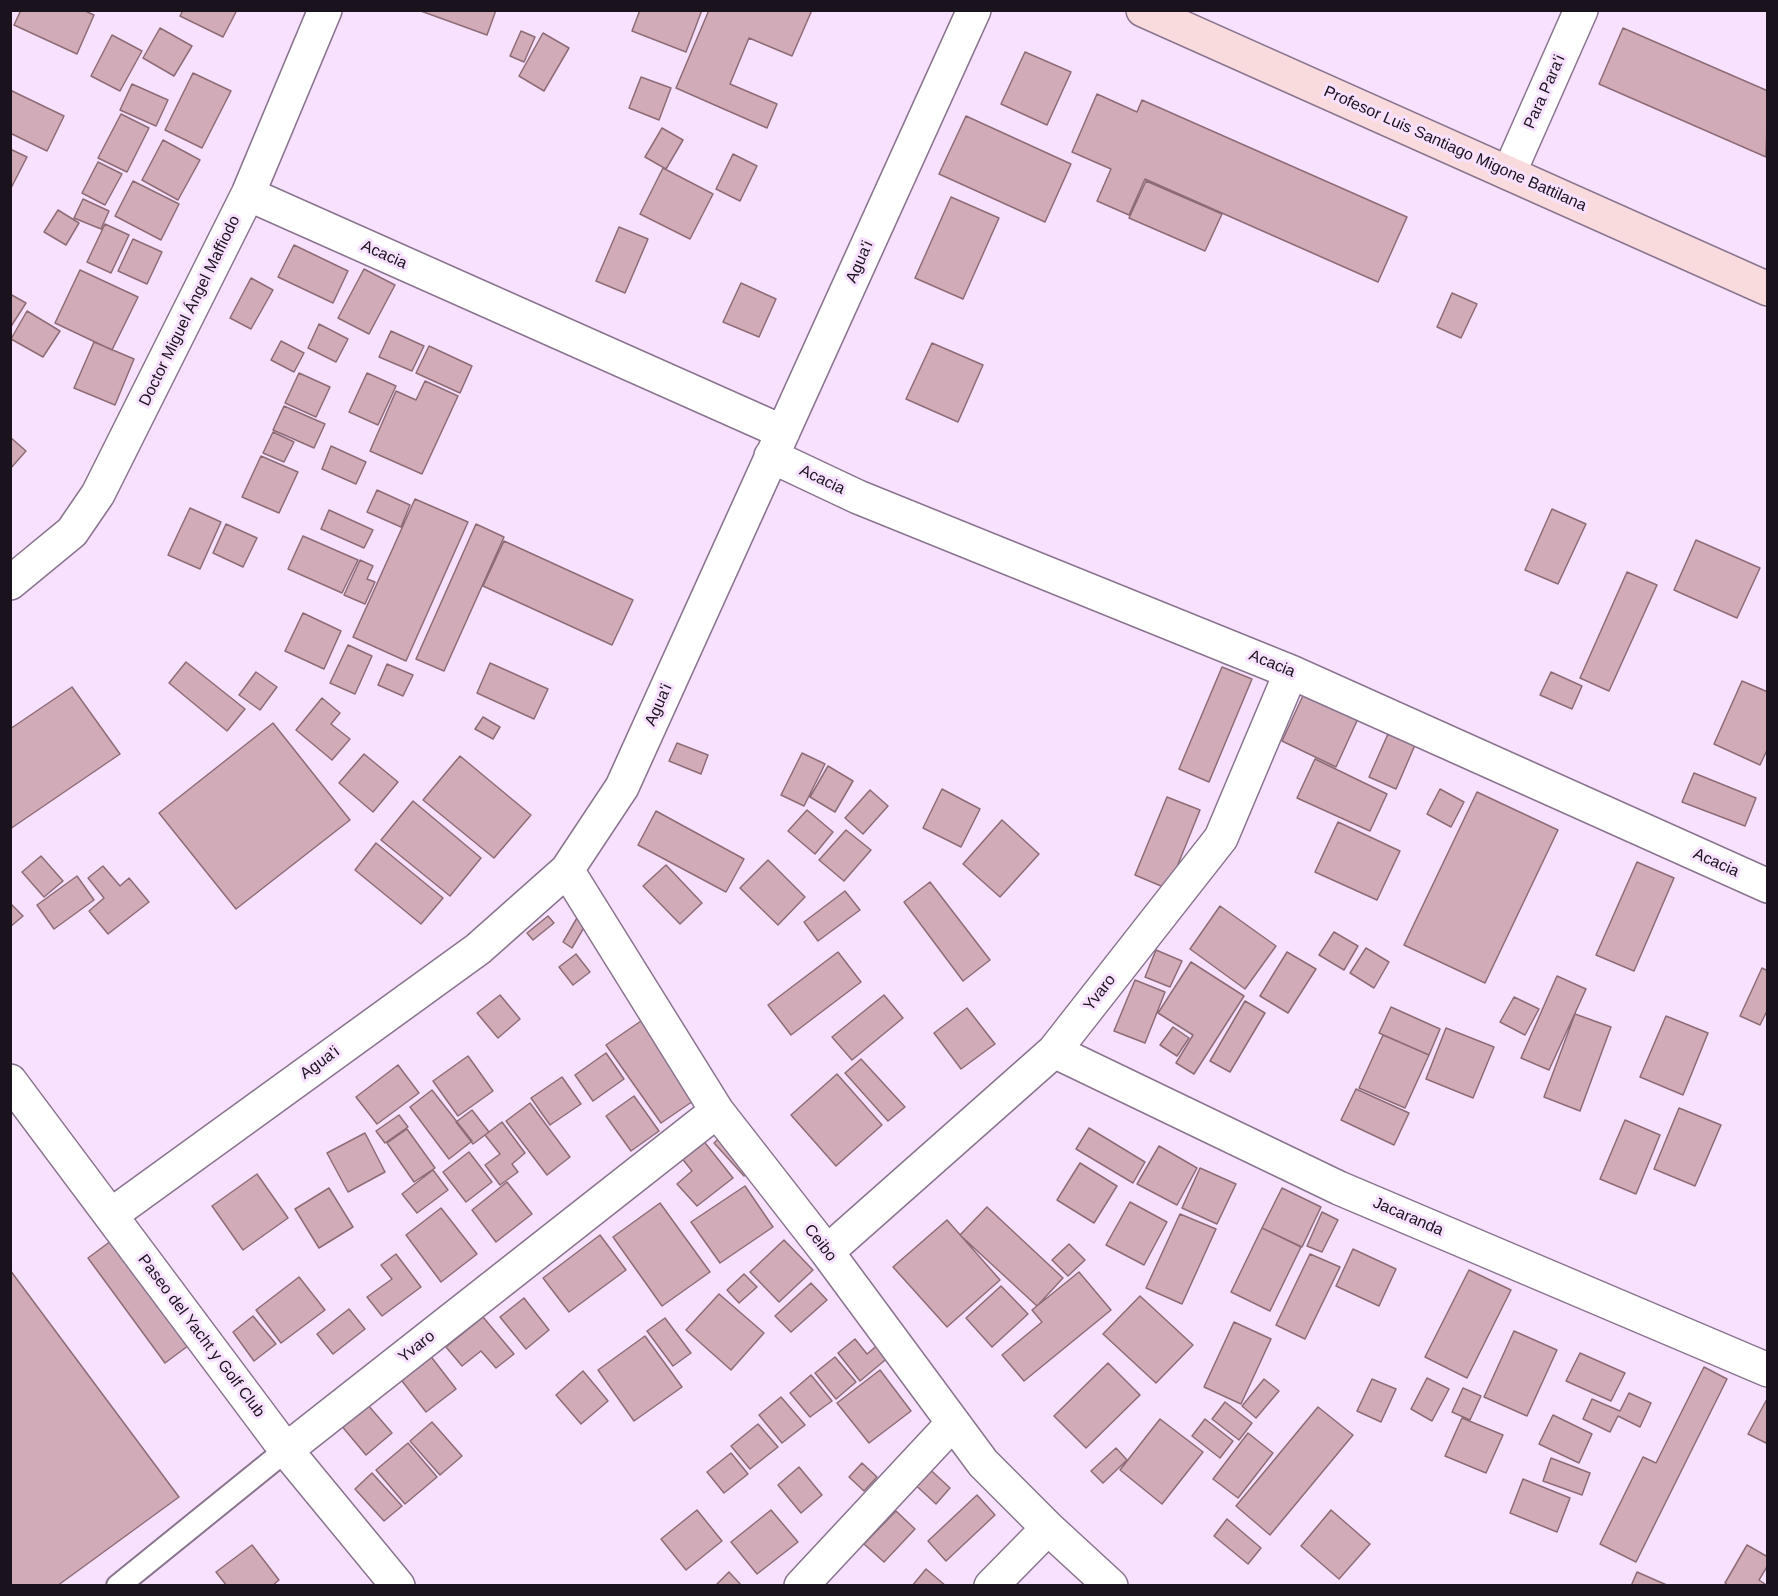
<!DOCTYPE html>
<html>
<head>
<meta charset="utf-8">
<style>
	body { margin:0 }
	#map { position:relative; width:1778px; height:1596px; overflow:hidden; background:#f8e1ff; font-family:Arial,sans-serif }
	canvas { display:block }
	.frame { position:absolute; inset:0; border:12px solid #1a131d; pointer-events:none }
</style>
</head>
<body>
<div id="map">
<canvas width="1778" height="1596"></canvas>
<div class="frame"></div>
</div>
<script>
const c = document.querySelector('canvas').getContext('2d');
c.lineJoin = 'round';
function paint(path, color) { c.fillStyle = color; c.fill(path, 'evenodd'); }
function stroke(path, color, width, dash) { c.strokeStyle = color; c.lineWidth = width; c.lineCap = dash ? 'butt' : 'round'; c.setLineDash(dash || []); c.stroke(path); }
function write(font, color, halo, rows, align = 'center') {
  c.font = font + ' Arial,sans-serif'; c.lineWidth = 6; c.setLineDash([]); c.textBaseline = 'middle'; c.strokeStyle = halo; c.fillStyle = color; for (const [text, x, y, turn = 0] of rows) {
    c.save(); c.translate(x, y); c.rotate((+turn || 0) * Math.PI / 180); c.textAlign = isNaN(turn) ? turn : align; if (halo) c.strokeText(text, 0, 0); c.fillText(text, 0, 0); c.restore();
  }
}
const building = new Path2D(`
	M21,10H83L94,15L77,54L14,25Z
	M183,10H237L223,37L180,16Z
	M418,10H496L487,35Z
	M640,10H702L686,52L632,31Z
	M709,10H812L792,56L749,38L730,84L777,104L767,128L676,88Z
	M160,28L192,46L174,76L143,58Z
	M1623,28L1768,91L1766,157L1599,84Z
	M521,31L535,37L524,62L510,56Z
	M543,33L569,48L544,91L519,76Z
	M112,35L142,51L120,91L91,76Z
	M1025,52L1071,72L1047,125L1001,104Z
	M193,73L231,91L202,148L165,130Z
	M641,77L671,88L659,120L629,108Z
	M132,84L168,100L156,126L120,110Z
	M10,90L64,116L47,151L10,133Z
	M1097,94L1137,112L1142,100L1407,217L1378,282L1145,179L1129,215L1097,201L1111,169L1072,152Z
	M121,114L149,128L127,172L98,158Z
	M966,116L1071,164L1045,222L939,174Z
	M662,128L683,140L666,169L645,157Z
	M163,140L200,160L178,200L142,180Z
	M10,149L27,157L10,190Z
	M733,154L757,166L740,201L716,189Z
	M98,162L122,174L105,205L82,193Z
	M663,168L713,194L690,239L640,214Z
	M133,181L179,204L161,240L115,216Z
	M1146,181L1222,214L1205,251L1129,218Z
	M951,197L999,218L963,299L915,278Z
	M83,199L109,211L101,229L74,218Z
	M58,210L79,223L66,245L44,232Z
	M105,224L129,235L111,273L87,262Z
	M619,227L648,239L625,293L596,281Z
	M133,239L162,252L147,284L118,271Z
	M294,245L348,271L333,303L278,277Z
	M364,269L395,285L369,334L338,318Z
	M80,270L138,297L112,350L55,323Z
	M251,278L273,290L251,329L230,318Z
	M741,283L776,299L759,337L723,322Z
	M1452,293L1477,304L1461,338L1437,327Z
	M10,294L26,303L10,328Z
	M27,311L60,331L43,357L11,339Z
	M319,324L348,339L336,362L308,348Z
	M391,331L424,346L412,371L379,357Z
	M281,341L304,353L294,372L271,360Z
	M94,342L134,359L115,405L74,388Z
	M932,343L983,365L958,422L906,399Z
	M429,346L472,366L460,393L416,373Z
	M299,373L330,387L316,417L285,403Z
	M367,373L396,386L378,425L349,412Z
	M425,381L458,396L422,474L370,451L396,391L416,400Z
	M284,406L325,424L314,448L273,430Z
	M273,432L294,442L284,462L263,453Z
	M10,437L26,451L10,469Z
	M331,446L366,462L356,484L322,469Z
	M261,456L298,472L279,513L242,497Z
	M377,490L410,505L401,527L367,512Z
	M415,499L468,522L406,661L353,637Z
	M190,508L221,522L200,569L168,555Z
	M1552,509L1586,524L1558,584L1525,570Z
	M329,510L373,530L364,548L321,529Z
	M226,524L257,538L243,567L213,553Z
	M476,524L504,537L444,671L416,659Z
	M303,536L358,560L342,593L288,569Z
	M1696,540L1760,568L1737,618L1674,590Z
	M504,541L633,600L612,645L483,586Z
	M360,560L373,566L367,579L375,582L365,604L344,595Z
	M1627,572L1657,585L1609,691L1580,678Z
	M303,613L341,631L324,669L285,651Z
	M348,645L372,656L355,694L330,683Z
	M186,662L245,709L227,731L169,683Z
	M490,663L548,689L534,719L477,693Z
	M387,664L413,675L403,696L378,685Z
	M1222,667L1252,679L1209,782L1179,769Z
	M256,672L277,687L260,710L239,695Z
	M1551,672L1582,686L1572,709L1540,695Z
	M1742,681L1768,692V748L1760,765L1714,744Z
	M72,687L120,754L10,829V729Z
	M1307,687L1361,712L1336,767L1282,741Z
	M322,698L340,713L331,724L350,739L332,760L296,730Z
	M483,717L500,727L493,739L475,729Z
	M273,723L350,820L236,909L159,813Z
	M1388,734L1415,745L1396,789L1369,777Z
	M677,743L708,755L701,774L669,761Z
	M802,753L825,764L804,806L781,795Z
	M364,754L398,782L373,812L339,783Z
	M460,756L531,815L494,858L423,800Z
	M1315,759L1387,794L1370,831L1297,798Z
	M828,766L853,781L835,812L810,797Z
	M1694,773L1756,798L1745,826L1682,802Z
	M942,789L980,809L961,847L923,828Z
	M1440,789L1464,802L1451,827L1427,814Z
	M870,790L888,806L863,834L845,818Z
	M1477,792L1558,830L1485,983L1404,945Z
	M1167,797L1200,810L1168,889L1135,875Z
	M413,801L481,858L450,896L381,840Z
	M807,810L833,832L815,854L788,831Z
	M656,811L744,859L726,892L638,845Z
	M1002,820L1039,854L1000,897L963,864Z
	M1338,822L1400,851L1377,900L1315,872Z
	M846,830L871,850L844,881L819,860Z
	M376,843L443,898L421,924L355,870Z
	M41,856L63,881L44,897L22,872Z
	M768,860L805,897L778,925L740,888Z
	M1637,862L1674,878L1634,971L1596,955Z
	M666,865L702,903L680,924L643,886Z
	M103,866L120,886L129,878L149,902L108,934L89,911L104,898L88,878Z
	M77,876L94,900L54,929L37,905Z
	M930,882L990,960L963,981L904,902Z
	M845,891L860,910L818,941L804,922Z
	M10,903L23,916L10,927Z
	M1220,906L1276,946L1245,989L1190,949Z
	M548,916L554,923L533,940L527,933Z
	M577,918L586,924L572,948L563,942Z
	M1334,932L1358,946L1344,970L1319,955Z
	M1366,948L1389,962L1374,988L1350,973Z
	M1156,950L1182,961L1170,987L1145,977Z
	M838,952L861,982L791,1035L768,1005Z
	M1287,952L1316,969L1288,1013L1260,996Z
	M576,954L590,972L573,985L559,967Z
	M1191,962L1244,996L1194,1074L1176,1063L1193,1035L1158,1013Z
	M1762,968L1768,971V1009L1760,1025L1740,1016Z
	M1557,976L1586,989L1549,1070L1521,1058Z
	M1135,980L1165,992L1145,1043L1114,1031Z
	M500,995L520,1019L498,1038L477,1013Z
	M884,995L903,1018L852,1060L832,1037Z
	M1514,997L1539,1009L1525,1035L1500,1022Z
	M1245,1001L1265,1013L1230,1072L1210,1061Z
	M1391,1007L1440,1029L1429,1055L1379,1033Z
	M967,1008L995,1044L961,1069L934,1033Z
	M1575,1014L1611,1027L1580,1111L1544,1097Z
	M1666,1016L1708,1033L1683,1095L1640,1077Z
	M641,1021L696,1099L661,1123L606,1045Z
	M1173,1027L1189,1038L1177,1056L1160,1045Z
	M1446,1028L1494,1047L1473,1098L1426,1079Z
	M1383,1035L1429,1055L1405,1108L1359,1088Z
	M606,1053L624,1079L593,1101L575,1075Z
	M468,1056L493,1091L458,1116L433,1081Z
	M861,1059L905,1107L888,1121L845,1073Z
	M398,1065L419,1093L377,1124L356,1097Z
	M837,1074L882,1125L836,1166L791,1115Z
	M562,1077L581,1104L550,1125L531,1098Z
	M1356,1089L1409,1113L1394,1145L1341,1120Z
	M432,1090L472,1141L449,1159L410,1107Z
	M634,1096L659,1131L631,1151L606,1116Z
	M530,1103L570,1157L547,1175L506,1121Z
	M1679,1108L1721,1125L1695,1186L1654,1169Z
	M472,1110L489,1132L473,1144L456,1122Z
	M399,1115L408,1127L385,1143L376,1131Z
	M1625,1120L1660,1135L1636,1194L1600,1179Z
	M502,1122L525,1153L512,1164L518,1172L500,1185L485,1165L500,1154L485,1135Z
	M1089,1128L1145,1162L1133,1183L1076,1149Z
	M407,1129L435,1168L414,1182L387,1143Z
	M727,1131L757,1164L744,1176L714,1143Z
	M365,1133L385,1172L348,1192L327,1153Z
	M702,1139L733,1178L697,1206L677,1184L692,1171L680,1156Z
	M1159,1146L1197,1168L1177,1205L1137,1184Z
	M469,1152L492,1182L466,1202L443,1172Z
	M1080,1163L1117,1186L1094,1223L1057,1200Z
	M1200,1168L1236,1184L1217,1224L1182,1208Z
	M433,1170L448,1190L417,1213L402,1194Z
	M257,1174L288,1218L243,1250L212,1206Z
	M507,1182L532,1214L496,1242L472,1210Z
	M745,1186L773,1227L720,1263L691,1222Z
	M329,1188L353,1227L319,1248L295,1209Z
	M1282,1188L1321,1207L1302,1247L1262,1228Z
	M1130,1202L1167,1222L1144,1265L1106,1245Z
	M660,1203L710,1272L662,1306L613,1237Z
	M987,1207L1063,1278L1037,1306L960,1235Z
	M441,1208L477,1254L441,1282L406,1235Z
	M1322,1212L1338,1220L1322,1252L1307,1246Z
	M1180,1214L1216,1229L1182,1304L1146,1288Z
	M947,1220L1000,1280L947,1327L893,1267Z
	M1262,1228L1301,1247L1270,1311L1231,1292Z
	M119,1235L196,1340L165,1363L88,1258Z
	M600,1235L626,1270L569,1312L543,1278Z
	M784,1240L813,1270L779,1302L750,1272Z
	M1069,1244L1085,1260L1068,1276L1052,1260Z
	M1353,1249L1396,1269L1379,1306L1336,1286Z
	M396,1254L421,1287L382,1316L367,1297L392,1279L381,1265Z
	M1310,1254L1340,1267L1305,1339L1276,1325Z
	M10,1270L179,1497L57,1586H10Z
	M1469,1270L1511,1290L1467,1378L1425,1357Z
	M1079,1272L1111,1310L1024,1381L1002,1355L1042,1322L1032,1310Z
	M744,1274L757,1287L739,1303L727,1290Z
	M299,1277L325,1310L281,1343L256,1310Z
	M811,1283L827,1300L791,1332L775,1316Z
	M1001,1286L1028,1314L992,1347L966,1318Z
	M719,1294L764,1333L731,1370L686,1330Z
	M1140,1296L1193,1345L1156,1383L1103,1334Z
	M524,1298L549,1330L526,1349L500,1317Z
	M349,1309L365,1329L333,1354L317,1334Z
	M253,1316L276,1344L254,1361L233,1332Z
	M483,1317L514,1354L496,1368L481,1351L462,1366L446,1347Z
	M665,1318L691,1353L673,1366L647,1331Z
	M1234,1322L1271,1339L1241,1404L1204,1387Z
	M1514,1331L1557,1350L1527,1416L1484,1397Z
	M645,1336L682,1387L634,1421L598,1370Z
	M855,1339L867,1354L880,1343L890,1356L860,1381L838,1353Z
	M1580,1353L1625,1373L1611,1401L1566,1381Z
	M429,1354L456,1389L426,1412L399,1377Z
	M835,1357L856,1382L836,1399L815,1373Z
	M1108,1363L1140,1395L1086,1448L1054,1416Z
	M1704,1367L1727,1379L1636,1562L1600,1544L1643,1457L1656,1463Z
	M880,1370L911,1411L869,1443L837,1403Z
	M583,1371L608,1401L581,1424L556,1395Z
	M811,1375L832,1401L810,1417L790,1393Z
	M1427,1378L1449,1389L1432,1421L1411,1409Z
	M1264,1379L1279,1391L1256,1418L1242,1406Z
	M1372,1379L1396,1389L1381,1422L1357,1411Z
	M1463,1388L1481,1396L1470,1420L1452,1412Z
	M1629,1393L1651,1403L1640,1427L1618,1416L1610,1432L1583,1419L1592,1399L1620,1411Z
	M361,1397L392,1433L366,1455L335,1418Z
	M781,1397L805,1425L782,1443L759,1415Z
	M1767,1399L1768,1400V1444L1748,1434Z
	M1225,1402L1252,1423L1239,1440L1212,1419Z
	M1318,1407L1353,1435L1270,1535L1236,1506Z
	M1553,1415L1592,1434L1579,1463L1539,1444Z
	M1462,1418L1503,1435L1486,1473L1445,1456Z
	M1160,1419L1203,1452L1162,1504L1120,1470Z
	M1205,1419L1233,1441L1220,1458L1192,1436Z
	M432,1422L462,1456L440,1475L410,1441Z
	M758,1424L778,1447L750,1469L731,1446Z
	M1248,1433L1273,1453L1238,1498L1213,1479Z
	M408,1443L437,1477L405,1504L376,1470Z
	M1116,1448L1127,1460L1103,1483L1091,1471Z
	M731,1453L748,1474L724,1493L707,1472Z
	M1551,1458L1590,1473L1582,1495L1543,1481Z
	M862,1463L877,1477L864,1491L849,1477Z
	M923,1463L950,1488L936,1504L909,1479Z
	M799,1467L822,1495L801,1513L778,1485Z
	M372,1473L402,1506L384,1521L355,1489Z
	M1523,1479L1570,1498L1557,1532L1510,1513Z
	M977,1495L995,1515L946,1561L928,1541Z
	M697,1510L722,1541L686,1570L661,1539Z
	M771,1510L798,1542L757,1574L731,1542Z
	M1331,1510L1370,1544L1339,1579L1301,1546Z
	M896,1511L915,1529L884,1562L864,1544Z
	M1227,1519L1261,1548L1248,1564L1214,1536Z
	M252,1545L279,1580L272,1586H227L216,1572Z
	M1747,1545L1768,1557V1565L1759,1580L1768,1586H1729L1725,1583Z
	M926,1569L946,1586H912Z
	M729,1572L742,1586H715Z
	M1637,1572L1669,1586H1631Z`);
paint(building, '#d1acb8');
stroke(building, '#8e6c77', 1.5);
const service = new Path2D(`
	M118,1586L286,1450`);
const minor = new Path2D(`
	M1509,173L1581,10
	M248,194L783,432
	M771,456L858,497L1291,672L1768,886
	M10,583L72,532L98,494L248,194L325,10
	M567,870L717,1111L827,1252L983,1463L1048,1528L1111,1586
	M1054,1051L1339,1188L1768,1370
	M10,1081L286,1450L398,1586
	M111,1215L478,949L567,870L622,787L974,10
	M827,1252L1054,1051L1221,838L1291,672
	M286,1450L717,1111
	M801,1586L953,1423
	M991,1586L1048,1528`);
const secondary = new Path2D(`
	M1143,10L1768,289`);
stroke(service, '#89748f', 26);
stroke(minor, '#89748f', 36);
stroke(secondary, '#89748f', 36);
stroke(service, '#fff', 22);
stroke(minor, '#fff', 33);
stroke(secondary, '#fadbdd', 33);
write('16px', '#1a131d', '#f8e1ff', [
	["Para Para'i",1545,92,-66],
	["Profesor Luis Santiago Migone Battilana",1455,149,24],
	["Acacia",384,255,24],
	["Agua'i",860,262,-66],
	["Doctor Miguel Ángel Maffiodo",190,311,-64],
	["Acacia",822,480,25],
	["Acacia",1272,664,22],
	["Agua'i",659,705,-66],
	["Acacia",1716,863,24],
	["Yvaro",1100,993,-52],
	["Agua'i",320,1063,-36],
	["Jacaranda",1408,1217,23],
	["Ceibo",820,1243,52],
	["Paseo del Yacht y Golf Club",201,1336,53],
	["Yvaro",417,1347,-38]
]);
</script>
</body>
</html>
